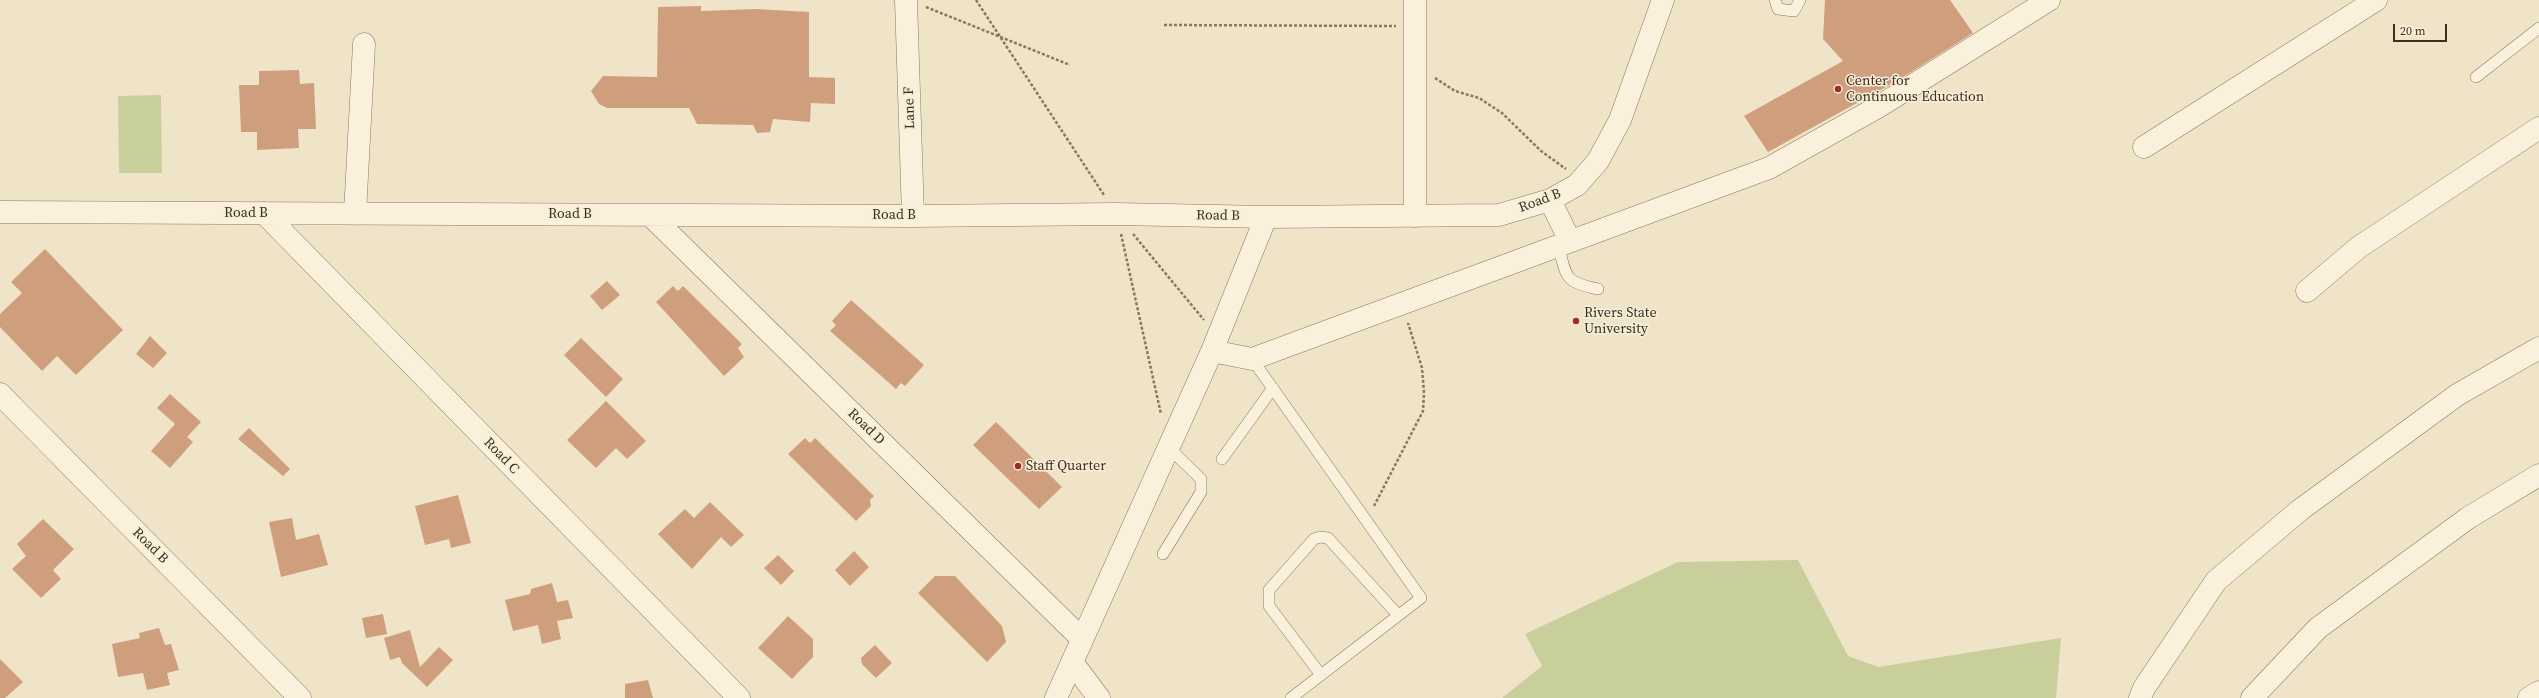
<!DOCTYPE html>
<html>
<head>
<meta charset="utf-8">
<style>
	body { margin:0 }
	#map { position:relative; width:2539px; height:698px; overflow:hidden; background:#f0e4c8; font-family:"Source Serif 4",serif }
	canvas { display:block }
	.scale { position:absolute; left:2393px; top:24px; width:54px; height:18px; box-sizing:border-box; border:2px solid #3d2e20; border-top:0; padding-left:5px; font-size:12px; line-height:14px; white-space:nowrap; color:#3d2e20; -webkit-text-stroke:3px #f7eed8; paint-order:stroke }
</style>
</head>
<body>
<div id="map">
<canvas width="2539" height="698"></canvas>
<div class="scale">20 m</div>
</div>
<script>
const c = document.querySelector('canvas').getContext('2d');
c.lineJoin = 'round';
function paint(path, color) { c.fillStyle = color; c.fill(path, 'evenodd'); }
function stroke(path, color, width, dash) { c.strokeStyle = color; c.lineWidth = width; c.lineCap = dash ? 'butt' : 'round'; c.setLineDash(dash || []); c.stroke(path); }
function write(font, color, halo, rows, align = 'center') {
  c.font = font + ' "Source Serif 4",serif'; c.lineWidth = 3; c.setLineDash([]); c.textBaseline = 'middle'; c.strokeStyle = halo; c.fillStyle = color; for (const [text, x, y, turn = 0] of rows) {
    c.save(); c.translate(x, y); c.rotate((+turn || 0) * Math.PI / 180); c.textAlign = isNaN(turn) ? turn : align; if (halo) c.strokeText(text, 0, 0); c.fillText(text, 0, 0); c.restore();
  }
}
paint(new Path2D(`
	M161,95L162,173H119L118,96Z
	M1798,560L1848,656L1878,667L2061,638L2056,698H1502L1542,666L1525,634L1678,562Z`), '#c9cf9b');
paint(new Path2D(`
	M1825,0H1950L1973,33L1895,82L1768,152L1744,116L1843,61L1823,39Z
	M701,6V11L756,9L809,12V77L835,78V104L811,103L810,122L773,119L770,132L757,133L753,125L697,124L689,108H607L599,104L591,91L603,76L657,77L658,7Z
	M299,70L300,84L314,83L316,129H298L299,148L257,150V132H241L239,85H259V71Z
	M45,249L123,330L76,375L57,356L42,371L0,327V314L22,293L11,282Z
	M607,281L620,295L602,310L590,296Z
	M673,286L678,291L683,286L742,344L738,348L744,357L724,376L656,302Z
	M851,300L924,365L905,386L901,383L896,389L830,331L836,325L832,321Z
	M150,336L167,353L153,368L136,354Z
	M581,338L623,379L606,397L564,355Z
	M170,394L201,422L187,437L193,442L170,468L151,451L175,424L157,408Z
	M606,401L646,441L627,459L616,448L596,468L567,440Z
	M996,422L1062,487L1039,509L973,445Z
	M249,428L290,469L283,476L238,439Z
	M805,438L810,443L815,438L874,496L870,500L871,506L856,521L788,454Z
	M458,495L471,543L451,548L449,539L425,545L415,506Z
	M710,502L744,535L731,547L721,537L692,569L658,534L685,509L694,518Z
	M292,518L296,540L319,534L328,565L281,577L269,522Z
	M43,519L74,549L53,570L61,579L41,598L12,569L26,556L17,544Z
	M854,551L869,567L850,586L835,570Z
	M778,555L794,571L781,585L764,568Z
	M935,576H955L1002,626L1006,642L987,662L918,593Z
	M552,583L557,602L568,600L573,618L557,621L561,639L542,644L538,625L513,631L505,600L530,594L531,589Z
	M383,614L387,634L366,638L362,618Z
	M788,616L813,639V657L792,679L758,648Z
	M159,628L165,645L171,644L179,670L167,673L170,685L147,690L143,673L118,677L112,644L140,638L139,633Z
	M410,630L420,667L439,647L453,660L427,687L402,663L400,657L390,660L384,638Z
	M875,645L892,663L876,678L862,664L861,658Z
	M0,659L23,682L5,698H0Z
	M648,680L653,698H625V684Z`), '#cf9f7d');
const service = new Path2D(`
	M1775,0L1778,9L1794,11L1800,0
	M2476,77L2539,28
	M1558,245C1567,277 1563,282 1598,289
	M1252,359L1421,598L1291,698
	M1222,459L1273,388
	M1163,554L1201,492V479L1169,448
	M1321,675L1269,606V590L1314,539L1320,537L1328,538L1398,615`);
const minor = new Path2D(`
	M906,0L913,216
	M1415,0V216
	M2144,147L2376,0
	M1550,200L1570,241
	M0,212L913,216L1116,214L1266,217L1499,215L1550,200L1577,185L1598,161L1620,120L1663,0
	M264,213L739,698
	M355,214L364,44
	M650,215L1082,639
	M2307,291L2359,247L2539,128
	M1212,351L1252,359L1769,168L1878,107L2049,0
	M0,394L300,698
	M1072,662L1099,698
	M1056,698L1212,351L1266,217
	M2140,698L2144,688L2216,581L2300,510L2457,395L2539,348
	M2252,698L2318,628L2468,518L2539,475
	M2529,698L2539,692`);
stroke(service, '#8d765c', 12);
stroke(minor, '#8d765c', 23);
stroke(new Path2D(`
	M976,0L1104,195
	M926,7L1070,65
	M1164,25L1396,26
	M1435,78L1455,91L1479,98L1502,113L1541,151L1566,169
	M1121,234L1161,414
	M1133,234L1204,320
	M1374,506L1423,411L1424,393L1422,368L1408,323`), '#8d765c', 2.5, [3, 2]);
stroke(service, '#faf1dc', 11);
stroke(minor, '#faf1dc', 22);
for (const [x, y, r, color] of [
	[1838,89,4,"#9e2a2b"],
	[1576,321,4,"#9e2a2b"],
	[1018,466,4,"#9e2a2b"]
]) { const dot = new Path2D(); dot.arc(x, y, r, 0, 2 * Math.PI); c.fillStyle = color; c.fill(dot); stroke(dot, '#f7eed8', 1.5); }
write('14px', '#3d2e20', '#f7eed8', [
	["Center for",1846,81],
	["Continuous Education",1846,97],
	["Rivers State",1584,313],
	["University",1584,329],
	["Staff Quarter",1026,466]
], 'left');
write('14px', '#3d2e20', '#f7eed8', [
	["Lane F",910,108,-92],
	["Road B",1540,201,-21],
	["Road B",246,213],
	["Road B",570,214],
	["Road B",894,215],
	["Road B",1218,216,1],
	["Road D",866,427,44],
	["Road C",501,456,46],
	["Road B",150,546,45]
]);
</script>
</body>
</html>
